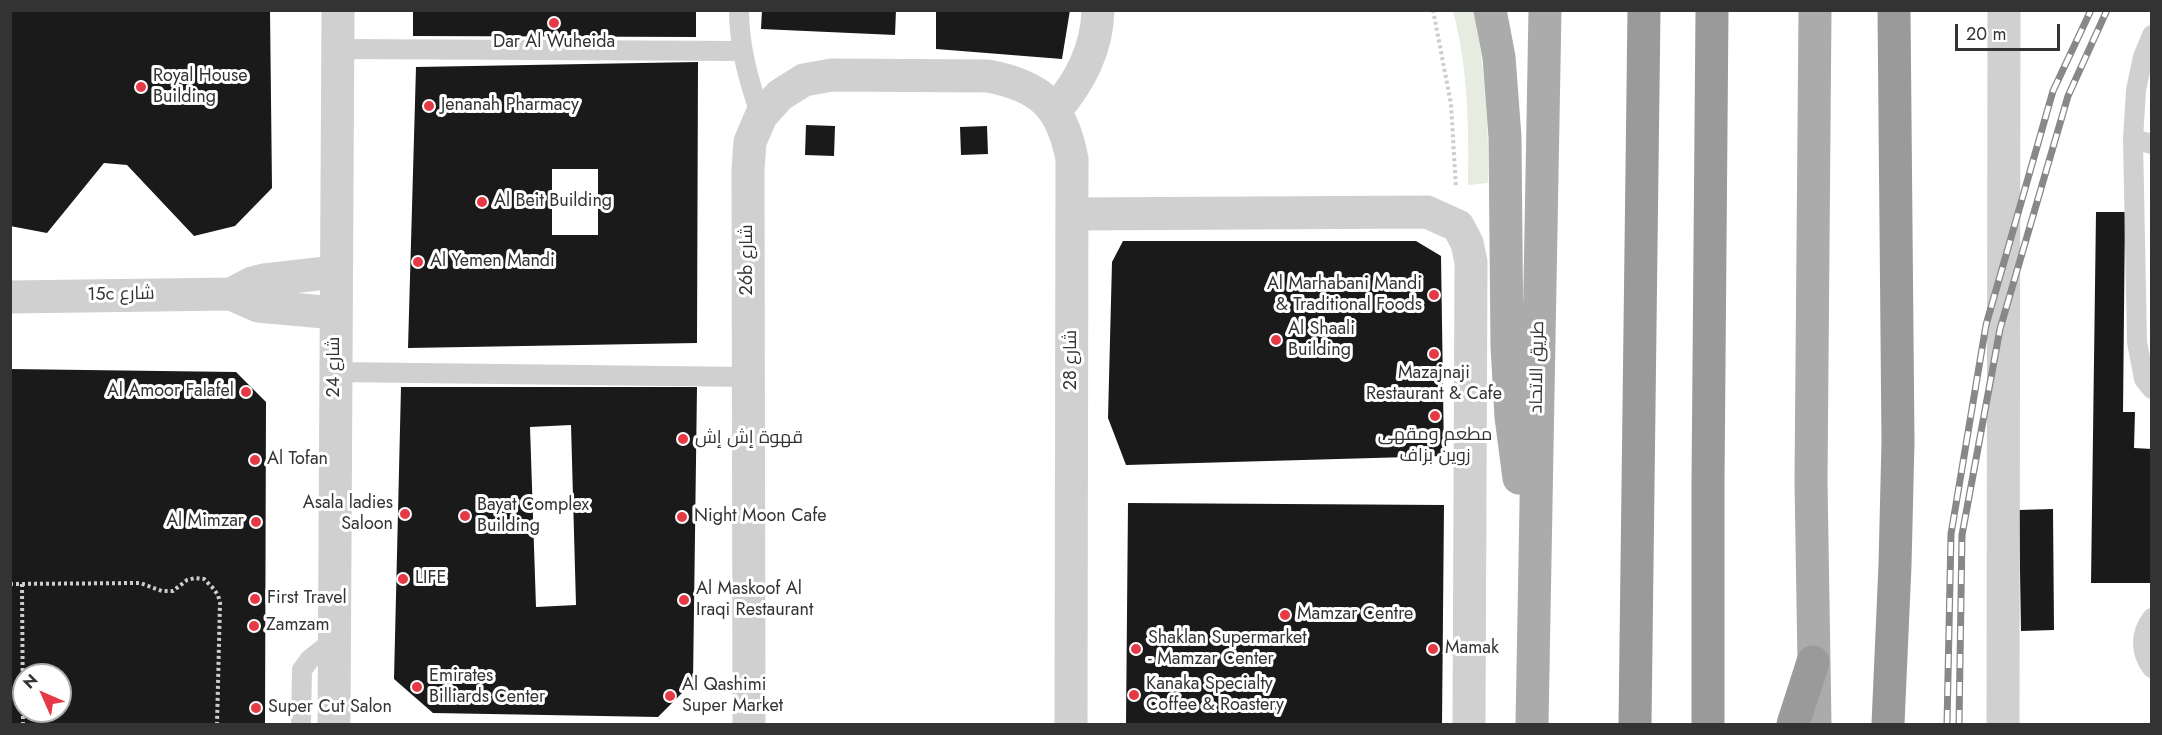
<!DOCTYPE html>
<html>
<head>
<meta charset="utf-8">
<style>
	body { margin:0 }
	#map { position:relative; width:2162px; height:735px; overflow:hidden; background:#fff; font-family:Jost,sans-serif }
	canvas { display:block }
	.frame { position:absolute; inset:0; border:12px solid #333; pointer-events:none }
	.north { position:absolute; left:12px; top:663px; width:60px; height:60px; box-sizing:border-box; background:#fff; border:2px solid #adadad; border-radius:50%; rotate:315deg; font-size:16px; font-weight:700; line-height:24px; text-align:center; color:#333 }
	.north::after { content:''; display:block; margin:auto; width:21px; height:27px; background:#e63946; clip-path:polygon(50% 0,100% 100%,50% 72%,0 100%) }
	.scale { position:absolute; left:1955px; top:24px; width:105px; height:27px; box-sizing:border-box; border:3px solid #333; border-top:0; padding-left:8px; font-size:18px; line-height:21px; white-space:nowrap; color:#333; -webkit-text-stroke:4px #fff; paint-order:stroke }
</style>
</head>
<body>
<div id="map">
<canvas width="2162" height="735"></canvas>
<div class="frame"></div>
<div class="north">N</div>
<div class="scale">20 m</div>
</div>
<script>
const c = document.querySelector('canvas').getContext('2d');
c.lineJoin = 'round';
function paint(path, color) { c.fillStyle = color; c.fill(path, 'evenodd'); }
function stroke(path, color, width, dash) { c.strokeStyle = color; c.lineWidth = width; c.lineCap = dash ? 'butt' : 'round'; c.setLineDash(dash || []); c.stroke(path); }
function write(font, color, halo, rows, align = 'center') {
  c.font = font + ' Jost,Cairo,sans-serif'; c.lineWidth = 6; c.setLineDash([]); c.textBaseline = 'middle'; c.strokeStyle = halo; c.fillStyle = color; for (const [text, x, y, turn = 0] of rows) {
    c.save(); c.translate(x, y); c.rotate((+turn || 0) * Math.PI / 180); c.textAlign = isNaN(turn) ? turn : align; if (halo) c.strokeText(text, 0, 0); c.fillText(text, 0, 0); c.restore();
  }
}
paint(new Path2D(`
	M1453,11H1474C1485,68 1489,125 1488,183L1468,185C1469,127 1468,67 1453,11Z`), '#e6ecdf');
paint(new Path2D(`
	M10,10H270L272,188L235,226L194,236L127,165L104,163L47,233L10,226Z
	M413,10H696V37L413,36Z
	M762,10H896L895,35L761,29Z
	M936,10H1070L1062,59L936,49Z
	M698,62L697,343L408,348L416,67ZM552,169H598V235H552Z
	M806,125L835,126L834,156L805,155Z
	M987,126L988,154L961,155L960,127Z
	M2096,212H2125L2123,412H2135L2134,448L2152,449V583H2091Z
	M1123,241H1416L1441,256L1444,456L1126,465L1108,418L1112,262Z
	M10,369L236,372L266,402L265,724H10ZM24,675H60V711H24Z
	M401,387H697L693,682L658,717L433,713L394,679ZM571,425L576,605L536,607L530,427Z
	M1128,503L1444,505L1442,724H1126Z
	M2053,509L2054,630L2021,631L2019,510Z`), '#1a1a1a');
stroke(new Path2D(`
	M1433,10L1451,104L1456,188
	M10,584L140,583L162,591H173L187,580L195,578L204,579L212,587L218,595L220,603L217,724
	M22,584L23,724`), '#cdcdcd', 4, [3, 3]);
stroke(new Path2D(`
	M739,10C739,47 749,82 761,116
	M2152,35L2143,57L2136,90L2133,139L2137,342L2144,379L2152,389
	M337,49L743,51
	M2133,139L2152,144
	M335,372L748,377
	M2152,618C2140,634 2140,652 2152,668
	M301,724L302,670L310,659L334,640`), '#d0d0d0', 20);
stroke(new Path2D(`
	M1055,111C1080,81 1097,50 1098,10
	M1072,214L1427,212L1458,226L1467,243L1471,262L1469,724
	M231,294L252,283L264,280L335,272
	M10,297L231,294L258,306L335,313
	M334,724L338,10
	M749,724L748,170L750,142L761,116L780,95L804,80L832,75L988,76C1041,86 1062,106 1072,159L1071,724
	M2003,724L2004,10`), '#d0d0d0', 33);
stroke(new Path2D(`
	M1490,10L1499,57L1505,137L1507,346L1511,417L1519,478
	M1532,724L1545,10
	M1815,724L1811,481L1815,10`), '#ababab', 33);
stroke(new Path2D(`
	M1635,724L1644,10
	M1708,724V483L1712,10
	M1793,724L1813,662
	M1888,724L1895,565L1898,442L1894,10`), '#9a9a9a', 33);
const rail = new Path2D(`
	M1947,724L1951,534L1986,325L2053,91L2091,10
	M1959,724L1962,535L2000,329L2068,96L2107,10`);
stroke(rail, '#888', 7);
stroke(rail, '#fff', 4.5, [14]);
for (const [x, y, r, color] of [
	[554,23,6,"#e63946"],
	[141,87,6,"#e63946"],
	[429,106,6,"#e63946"],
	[482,202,6,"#e63946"],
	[418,262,6,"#e63946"],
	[1434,295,6,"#e63946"],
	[1276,340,6,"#e63946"],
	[1434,354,6,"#e63946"],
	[246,392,6,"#e63946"],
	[1435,416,6,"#e63946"],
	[683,439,6,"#e63946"],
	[255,460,6,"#e63946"],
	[405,514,6,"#e63946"],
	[465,516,6,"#e63946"],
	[682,517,6,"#e63946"],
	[256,522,6,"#e63946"],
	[403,579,6,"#e63946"],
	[255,599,6,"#e63946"],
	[684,600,6,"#e63946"],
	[1285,615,6,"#e63946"],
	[254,626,6,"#e63946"],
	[1136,649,6,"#e63946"],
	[1433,649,6,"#e63946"],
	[417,687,6,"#e63946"],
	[1134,695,6,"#e63946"],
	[670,696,6,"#e63946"],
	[256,708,6,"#e63946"]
]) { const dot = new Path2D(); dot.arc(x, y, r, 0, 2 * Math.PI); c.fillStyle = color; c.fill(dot); stroke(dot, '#fff', 2); }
write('18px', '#333', '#fff', [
	["Dar Al Wuheida",554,43,"center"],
	["Royal House",153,77],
	["Building",153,98],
	["Jenanah Pharmacy",441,106],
	["Al Beit Building",494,202],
	["Al Yemen Mandi",430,262],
	["Al Marhabani Mandi",1422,285,"right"],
	["& Traditional Foods",1422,306,"right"],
	["Al Shaali",1288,330],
	["Building",1288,351],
	["Mazajnaji",1434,374,"center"],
	["Restaurant & Cafe",1434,395,"center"],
	["Al Amoor Falafel",234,392,"right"],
	["مطعم ومقهى",1435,436,"center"],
	["زوين بزاف",1435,457,"center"],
	["قهوة إش إش",695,439],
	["Al Tofan",267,460],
	["Asala ladies",393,504,"right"],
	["Saloon",393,525,"right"],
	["Bayat Complex",477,506],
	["Building",477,527],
	["Night Moon Cafe",694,517],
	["Al Mimzar",244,522,"right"],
	["LIFE",415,579],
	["Al Maskoof Al",696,590],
	["Iraqi Restaurant",696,611],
	["First Travel",267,599],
	["Mamzar Centre",1297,615],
	["Zamzam",266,626],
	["Shaklan Supermarket",1148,639],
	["- Mamzar Center",1148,660],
	["Mamak",1445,649],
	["Emirates",429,677],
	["Billiards Center",429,698],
	["Kanaka Specialty",1146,685],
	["Coffee & Roastery",1146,706],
	["Al Qashimi",682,686],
	["Super Market",682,707],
	["Super Cut Salon",268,708]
], 'left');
write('18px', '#333', '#fff', [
	["26b شارع",748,260,-90],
	["15c شارع",121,295,-1],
	["شارع 28",1072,360,-90],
	["شارع 24",335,367,-90],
	["طريق الاتحاد",1538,367,-89]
]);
</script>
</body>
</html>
